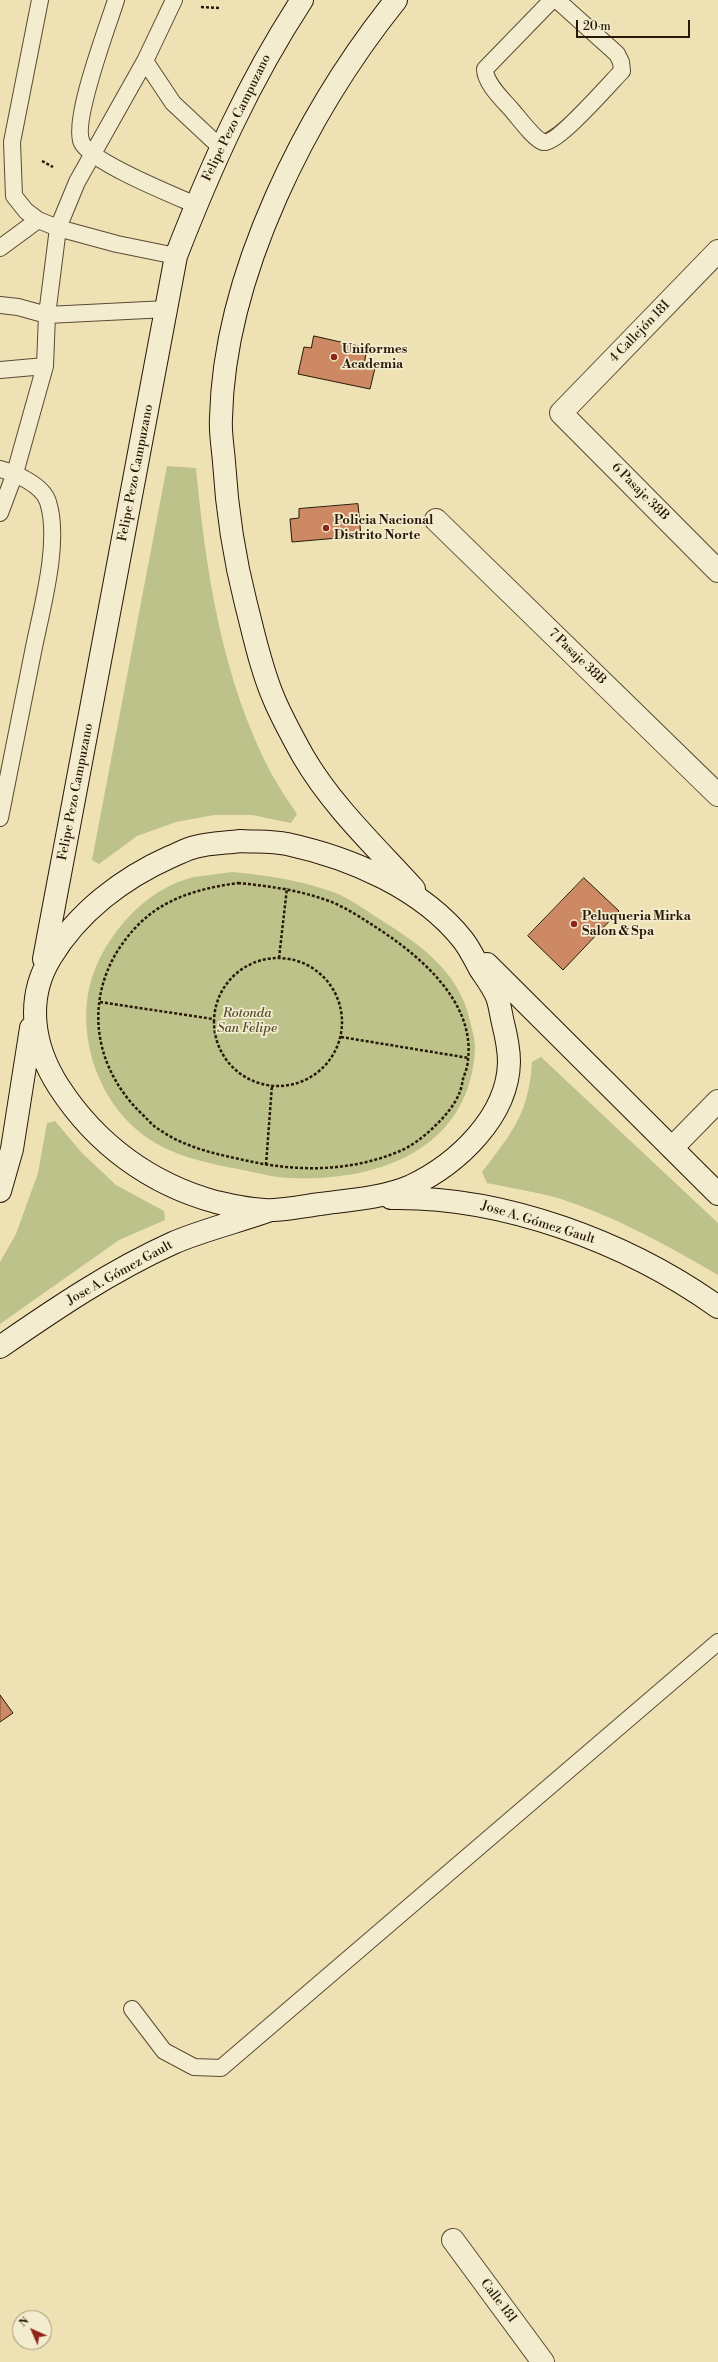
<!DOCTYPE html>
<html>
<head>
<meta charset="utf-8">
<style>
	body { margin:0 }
	#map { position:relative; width:718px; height:2362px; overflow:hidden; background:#eee1b3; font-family:"Libre Bodoni",serif }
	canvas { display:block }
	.north { position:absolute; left:12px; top:2310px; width:40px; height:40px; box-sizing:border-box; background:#f4ecce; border:1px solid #a2987f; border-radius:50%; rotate:315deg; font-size:11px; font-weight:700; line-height:16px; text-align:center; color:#281908 }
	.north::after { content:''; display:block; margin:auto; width:14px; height:18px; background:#8f2418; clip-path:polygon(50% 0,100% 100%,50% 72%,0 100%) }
	.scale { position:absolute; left:576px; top:20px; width:114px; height:18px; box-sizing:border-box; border:2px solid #281908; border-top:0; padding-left:5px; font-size:12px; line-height:14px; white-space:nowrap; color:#281908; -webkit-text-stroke:3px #f4ecce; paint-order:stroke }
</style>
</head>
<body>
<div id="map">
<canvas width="718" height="2362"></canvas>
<div class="north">N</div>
<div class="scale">20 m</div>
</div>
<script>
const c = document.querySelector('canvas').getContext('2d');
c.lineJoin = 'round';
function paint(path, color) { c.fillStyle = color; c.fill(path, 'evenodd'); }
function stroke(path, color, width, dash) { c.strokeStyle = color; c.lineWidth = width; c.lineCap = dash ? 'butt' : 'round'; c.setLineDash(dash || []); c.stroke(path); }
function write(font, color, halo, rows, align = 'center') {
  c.font = font + ' "Libre Bodoni",serif'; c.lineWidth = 3.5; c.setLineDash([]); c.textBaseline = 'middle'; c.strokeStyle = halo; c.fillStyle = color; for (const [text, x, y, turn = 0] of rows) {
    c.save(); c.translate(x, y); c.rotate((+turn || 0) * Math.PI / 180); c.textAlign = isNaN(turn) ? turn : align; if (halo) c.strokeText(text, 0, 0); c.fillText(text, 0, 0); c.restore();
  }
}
paint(new Path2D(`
	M167,466L196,468C206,573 222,679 271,773C279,787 288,801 297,814L291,823L252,815H214L176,822L137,836L99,864L92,860Z
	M232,872C266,875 298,880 330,891C345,896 360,906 373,915C415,941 459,969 470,1021C472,1030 475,1039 475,1048C471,1148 379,1182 292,1178C275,1178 259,1173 243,1170C211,1164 176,1157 149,1139C94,1102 70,1022 98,962C116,924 151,887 194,877C207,875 220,874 232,872Z
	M541,1057L718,1223V1275C669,1246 616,1217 561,1199C537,1192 511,1188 487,1183L482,1172C512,1133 529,1113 532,1062Z
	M55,1121L82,1153L116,1185L164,1211L165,1220L119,1240L0,1324V1262L16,1234L38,1173L47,1123Z`), '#bcc28a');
const building = new Path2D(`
	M314,336L367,348L364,365L375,368L370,389L298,374L304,347L311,348Z
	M358,504L361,536L292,542L290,519L299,518V509Z
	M584,878L619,911L563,970L528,936Z
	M0,1695L13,1713L0,1722Z`);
paint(building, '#cc8964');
stroke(building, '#281908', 1);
const lane = new Path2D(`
	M40,0L12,142L14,196L26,211L38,220L58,228L117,244L176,256
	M116,0C108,26 71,122 82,143C93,163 173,195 196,205
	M552,0L485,69C485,83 502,99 511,109C518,117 534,139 543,142C557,145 611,82 622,71L621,62L617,54L557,0
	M145,61L173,103L220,147
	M0,248L38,220
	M0,305L18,307L47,315L167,309
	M0,370L45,366
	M0,469C15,473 43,485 48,502C61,542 41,611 33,652C22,707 11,763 0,818
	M0,513L15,473L45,366L47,315L58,228L77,182L145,61L174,0
	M132,2009L164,2051L194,2067L221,2068L718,1642`);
const street = new Path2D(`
	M718,251L561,413L718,571
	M436,520L718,795
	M672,1148L718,1101
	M453,2240L543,2362`);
const secondary = new Path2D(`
	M396,0C307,111 224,274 221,418C220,433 223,448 224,462C227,511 234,557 246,604C254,635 261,669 274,699C282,718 293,738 303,756C332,806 376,847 414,889
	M241,841C256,842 272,841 287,844C351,858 422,888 463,940C470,949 475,960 480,969C486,978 493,987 497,997C500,1005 501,1015 503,1023C506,1035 509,1050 509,1062C508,1117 457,1164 411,1186C383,1198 350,1200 320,1204C305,1206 290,1209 274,1210C257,1211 233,1206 216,1202C150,1184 96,1144 59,1087C33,1047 25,999 51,957C78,912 123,878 170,857C178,854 186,849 195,847C209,843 226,843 241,841Z
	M44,959L176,256C211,166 249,81 302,0
	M487,964L718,1194
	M0,1191L12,1149L31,1028
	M391,1198C503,1196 627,1242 718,1307
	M0,1347C55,1309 111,1271 173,1243C203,1230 237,1222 268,1211`);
stroke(lane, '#5a4b33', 18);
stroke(street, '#5a4b33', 24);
stroke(secondary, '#281908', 24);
stroke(new Path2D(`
	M201,7L219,8
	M42,161L53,167
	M238,883C269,886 299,890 329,901C345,907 360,917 374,926C418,954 475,1001 468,1059C468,1066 465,1073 463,1079C462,1084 461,1090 459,1094C451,1114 420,1143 400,1151C353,1171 302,1172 253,1162C221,1155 187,1149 160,1130C154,1127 149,1121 144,1116C86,1062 82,981 139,924C166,897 202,888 238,883Z
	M214 1022a64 64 0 1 1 128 0a64 64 0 1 1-128 0Z
	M279,958L287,888
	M100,1002L213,1019
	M341,1037L469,1058
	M266,1165L272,1085`), '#281908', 2.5, [3, 2]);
stroke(lane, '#f4ecce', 16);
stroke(street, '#f4ecce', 22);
stroke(secondary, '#f4ecce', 22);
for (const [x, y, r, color] of [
	[334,357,4,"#8f2418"],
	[326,528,4,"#8f2418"],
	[574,924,4,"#8f2418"]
]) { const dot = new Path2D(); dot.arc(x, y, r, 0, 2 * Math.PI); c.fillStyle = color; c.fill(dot); stroke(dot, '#f4ecce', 1.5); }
write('13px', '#281908', '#f4ecce', [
	["Felipe Pezo Campuzano",237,118,-64],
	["4 Callejón 18I",640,332,-46],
	["Felipe Pezo Campuzano",136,473,-79],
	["6 Pasaje 38B",640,492,45],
	["7 Pasaje 38B",577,657,44],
	["Felipe Pezo Campuzano",76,792,-79],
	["Jose A. Gómez Gault",538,1223,17],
	["Jose A. Gómez Gault",120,1273,-29],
	["Calle 18I",498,2301,53]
]);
write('bold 13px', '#281908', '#f4ecce', [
	["Uniformes",342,350],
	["Academia",342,365],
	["Policia Nacional",334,521],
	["Distrito Norte",334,536],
	["Peluqueria Mirka",582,917],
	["Salon & Spa",582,932]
], 'left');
write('italic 13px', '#544c2f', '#f4ecce', [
	["Rotonda",247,1014],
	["San Felipe",247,1029]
]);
</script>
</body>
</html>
